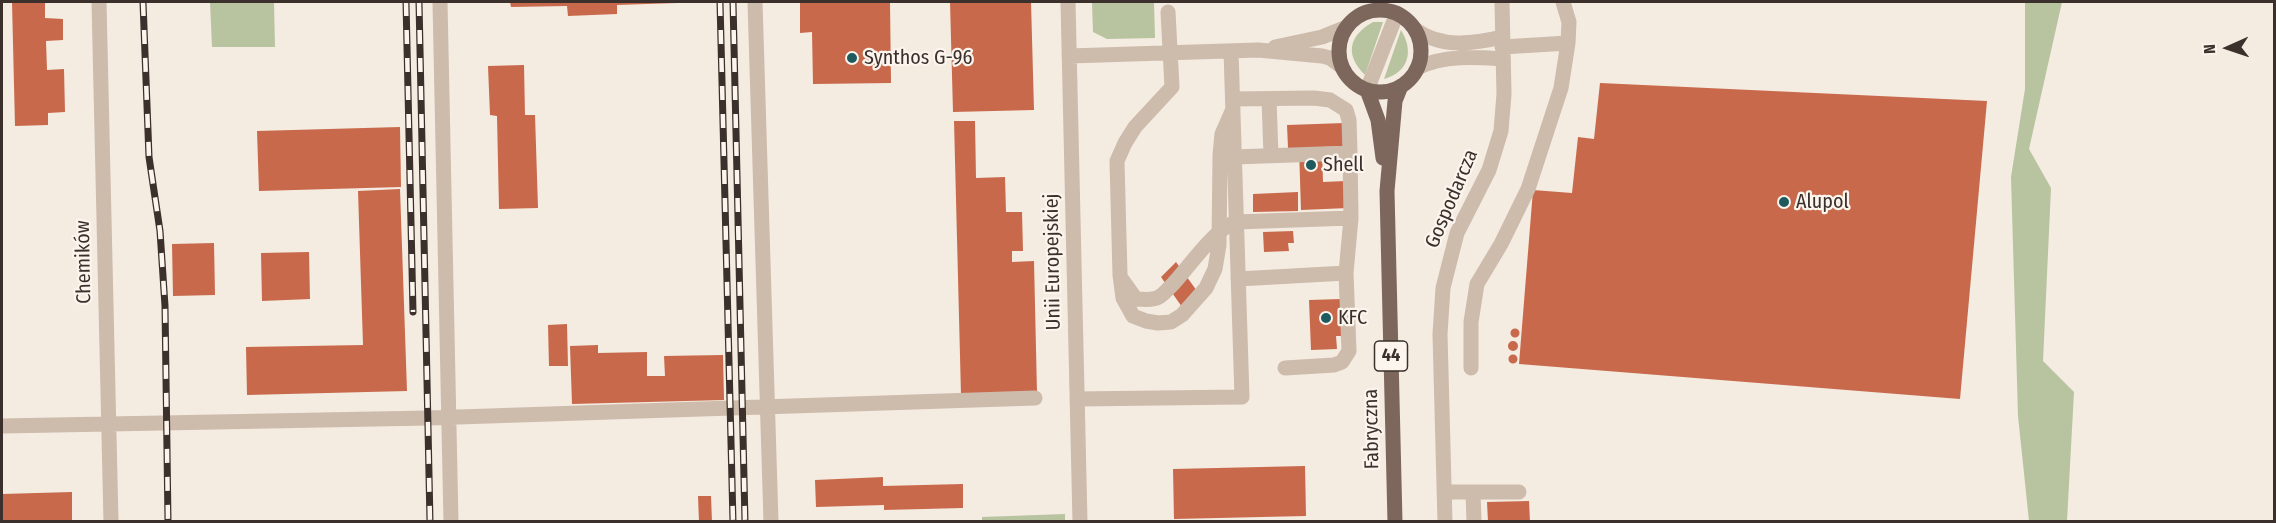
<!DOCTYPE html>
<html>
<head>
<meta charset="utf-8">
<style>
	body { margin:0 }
	#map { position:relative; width:2276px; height:523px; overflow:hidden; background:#f4ebe1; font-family:"Fira Sans Condensed",sans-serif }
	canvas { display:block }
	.frame { position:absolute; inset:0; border:3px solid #3b302b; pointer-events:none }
	.north { position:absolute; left:2198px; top:18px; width:60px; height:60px; -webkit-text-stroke:4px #fbf5ee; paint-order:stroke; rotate:267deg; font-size:16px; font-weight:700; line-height:24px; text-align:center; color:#3b302b }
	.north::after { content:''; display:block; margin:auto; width:21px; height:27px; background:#3b302b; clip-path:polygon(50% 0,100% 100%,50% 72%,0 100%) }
</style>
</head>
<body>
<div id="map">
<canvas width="2276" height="523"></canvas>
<div class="frame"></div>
<div class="north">N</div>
</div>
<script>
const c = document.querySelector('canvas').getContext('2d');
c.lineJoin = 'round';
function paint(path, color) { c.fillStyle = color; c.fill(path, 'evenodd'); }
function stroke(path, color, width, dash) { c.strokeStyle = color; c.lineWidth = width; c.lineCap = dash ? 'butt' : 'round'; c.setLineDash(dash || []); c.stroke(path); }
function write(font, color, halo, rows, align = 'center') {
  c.font = font + ' "Fira Sans Condensed",sans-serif'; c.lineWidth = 4.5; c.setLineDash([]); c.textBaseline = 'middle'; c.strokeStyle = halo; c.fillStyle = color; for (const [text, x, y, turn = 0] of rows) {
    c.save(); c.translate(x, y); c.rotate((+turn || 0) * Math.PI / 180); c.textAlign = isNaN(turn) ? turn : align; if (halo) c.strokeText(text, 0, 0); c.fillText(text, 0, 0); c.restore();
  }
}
paint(new Path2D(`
	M210,2H274L275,47H212Z
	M1092,2H1154L1155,38L1107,39L1093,32Z
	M2025,2H2062L2029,149L2051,188L2043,361L2074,392L2067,521H2029L2018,416L2011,177L2025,89Z
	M1373,22H1383L1365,75C1345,55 1348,36 1373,22Z
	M1401,30C1414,51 1409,72 1384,79Z
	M1065,514V521H982V517Z`), '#b8c4a0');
paint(new Path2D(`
	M12,2H45V18L63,19V40L46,41L47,70L64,69L65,112L48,113V125L15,126Z
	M510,2H677V3L617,5V14L568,16L567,6L511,7Z
	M800,2H890L891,83L813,84L812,32L800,33Z
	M950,2H1031L1034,110L953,112Z
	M524,65L525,115H535L538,208L499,209L497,116L490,115L488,66Z
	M1600,83L1987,101L1960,399L1519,364L1533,190L1572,193L1578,137L1594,139Z
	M954,121H975L976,178L1005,177L1006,212H1022L1023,251H1012V262L1034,261L1037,393L961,395Z
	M1345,123V146L1322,147L1323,182L1346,181L1348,208L1301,210L1299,148H1288L1287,125Z
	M400,127L401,187L259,191L257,131Z
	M400,189L407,391L247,395L246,347L363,345L358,191Z
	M1298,192V211L1253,212V194Z
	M1293,231L1294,243H1288L1289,251L1264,252L1263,232Z
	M214,243L215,295L173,296L172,244Z
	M309,252L310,299L262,301L261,253Z
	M1176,262L1197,291L1182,307L1161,277Z
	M1342,299L1343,336H1336L1337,349L1311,350L1309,300Z
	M567,324L568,366H549L548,325Z
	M1510.5 333a4.5 4.5 0 1 1 9 0a4.5 4.5 0 1 1-9 0Z
	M1508 346a5 5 0 1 1 10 0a5 5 0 1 1-10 0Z
	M598,345V353L647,352V376H665L664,356L723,355L724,400L572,404L570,346Z
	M1508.5 359a4.5 4.5 0 1 1 9 0a4.5 4.5 0 1 1-9 0Z
	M1305,466L1306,516L1174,519L1173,469Z
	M883,477V486L963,484V508L884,510V505L816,507L815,480Z
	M72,492V522H2V494Z
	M698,496H711L712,522H699Z
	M1529,501L1530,522H1488L1487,502Z`), '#c8694b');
stroke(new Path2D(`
	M99,2L111,522
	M440,2L451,522
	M755,2L771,522
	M1068,2L1080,522
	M1563,2L1569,22L1568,43
	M1168,12L1172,87L1135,127L1125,143L1117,161L1120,275L1123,298L1133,316L1146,321L1158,323L1171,322L1182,315L1206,288L1215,269L1219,245L1220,155L1222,134L1233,109
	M1416,30C1441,48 1473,44 1502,37
	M1275,47L1322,37L1347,27
	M1069,56L1258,50L1322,56L1330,58L1342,67
	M1417,68C1444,55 1474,57 1502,59
	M1367,90L1397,13
	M1233,99L1314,98L1330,100L1346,110L1349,120L1350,153L1234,157
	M1269,99L1271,155
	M1121,278L1136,299C1144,299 1152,301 1159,297C1164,294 1169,288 1173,284C1189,267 1215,228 1236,222L1351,218
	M1238,279L1346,273
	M1285,368L1334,365L1342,362L1349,351L1346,273L1351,218L1350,153
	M1471,368V322L1477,284L1501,244L1528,189L1561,88L1568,43L1502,47
	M1077,399L1242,397L1231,51
	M2,426L428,418L1035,398
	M1445,492H1519
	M1473,492L1474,522
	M1445,522L1440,334L1443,288L1457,233L1489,170L1501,131L1504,94L1502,2`), '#cdbbac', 15);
stroke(new Path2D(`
	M1339 51a41 41 0 1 1 82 0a41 41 0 1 1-82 0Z
	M1367,90L1378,120L1383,158
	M1395,522L1387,191L1395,101L1401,86`), '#7d675c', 15);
const rail = new Path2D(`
	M143,2L149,157L160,231L165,306L168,522
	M406,2L413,312
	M419,2L430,522
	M720,2L733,522
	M733,2L745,522`);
stroke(rail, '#3b302b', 7);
stroke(rail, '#fbf5ee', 4.5, [14]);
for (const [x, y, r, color] of [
	[852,58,6,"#1f5a5e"],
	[1311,165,6,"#1f5a5e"],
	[1784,202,6,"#1f5a5e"],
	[1326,318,6,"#1f5a5e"]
]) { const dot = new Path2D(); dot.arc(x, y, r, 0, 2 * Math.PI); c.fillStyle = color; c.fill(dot); stroke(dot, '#fbf5ee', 2); }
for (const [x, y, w] of [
	[1391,356,33]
]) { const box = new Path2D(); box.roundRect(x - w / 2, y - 15, w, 30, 4.5); c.fillStyle = '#fbf5ee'; c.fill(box); stroke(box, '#3b302b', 1.5); }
write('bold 18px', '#3b302b', null, [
	["44",1391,356]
]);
write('20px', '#3b302b', '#fbf5ee', [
	["Synthos G-96",864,58],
	["Shell",1323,165],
	["Alupol",1796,202],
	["KFC",1338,318]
], 'left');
write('20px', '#3b302b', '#fbf5ee', [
	["Gospodarcza",1452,199,-67],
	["Chemików",84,262,-91],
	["Unii Europejskiej",1053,262,-91],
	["Fabryczna",1372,429,-91]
]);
</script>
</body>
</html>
